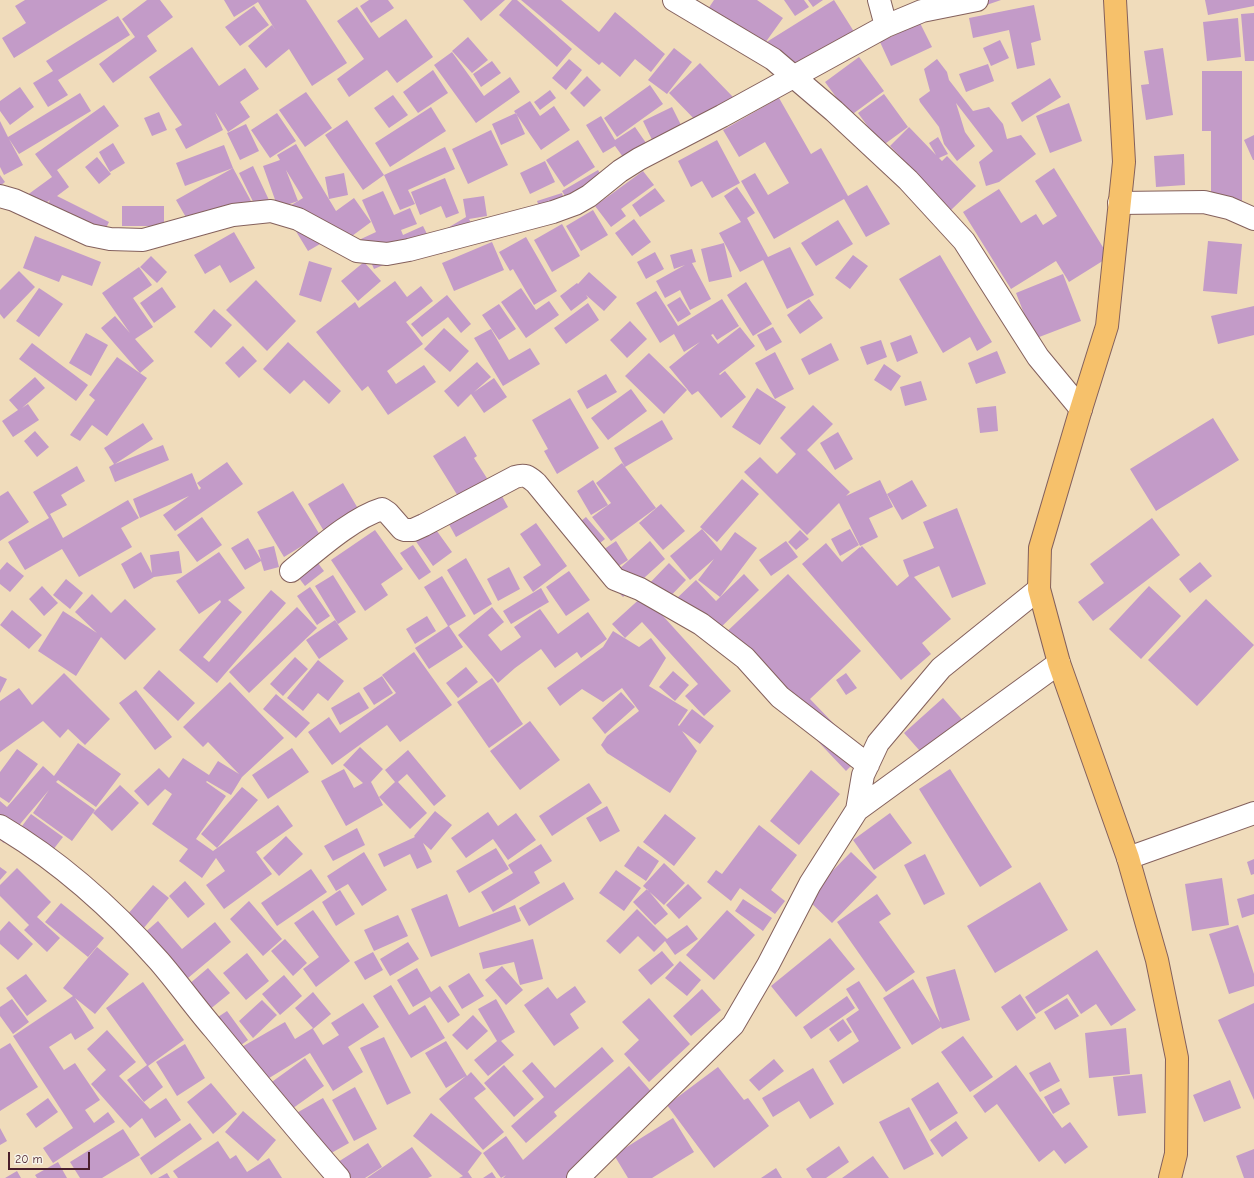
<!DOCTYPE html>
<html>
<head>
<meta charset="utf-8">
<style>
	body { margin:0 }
	#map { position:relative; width:1254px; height:1178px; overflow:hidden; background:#f0dcbb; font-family:"Comic Neue",sans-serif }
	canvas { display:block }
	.scale { position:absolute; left:8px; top:1152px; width:82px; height:18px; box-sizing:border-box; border:2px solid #4a1f2b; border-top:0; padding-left:5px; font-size:12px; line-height:14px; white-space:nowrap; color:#4a1f2b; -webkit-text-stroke:3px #f7f3e8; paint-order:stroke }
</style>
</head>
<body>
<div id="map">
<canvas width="1254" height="1178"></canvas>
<div class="scale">20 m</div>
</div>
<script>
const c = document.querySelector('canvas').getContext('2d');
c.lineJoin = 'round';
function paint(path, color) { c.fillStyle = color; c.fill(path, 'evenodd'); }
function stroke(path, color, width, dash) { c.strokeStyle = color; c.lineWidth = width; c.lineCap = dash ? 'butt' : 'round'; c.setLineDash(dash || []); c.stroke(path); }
paint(new Path2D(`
	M25,0H108L14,58L2,38L26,23L15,6Z
	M147,0H160L173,17L147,36L157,51L113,83L99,64L135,37L122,19Z
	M224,0H306L347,63L312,86L289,49L266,68L248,46L272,25L276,31L258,2L234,17Z
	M369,0H388L394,8L371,23L360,6Z
	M463,0H505L481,21Z
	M512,0H517L572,49L557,67L499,15Z
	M521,0H561L599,32L615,12L665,54L651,72L635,59L620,77L602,62L599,65Z
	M714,0H757L783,18L765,43L834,0L858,38L786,83L706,12Z
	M784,0H804L809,7L795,16Z
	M808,0H823L813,7Z
	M972,0H1001L975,9Z
	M1205,0H1254V6L1208,15Z
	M1034,5L1041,40L1031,43L1035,65L1017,69L1009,30L973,38L969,18Z
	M254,6L269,25L240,46L225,27Z
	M357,7L379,38L406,19L433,57L397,83L387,70L349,97L337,79L364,59L337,21Z
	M1254,13V61H1245L1241,14Z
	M118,16L130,35L58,80L68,95L48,107L33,83L53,71L46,61Z
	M1238,18L1241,57L1207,61L1203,22Z
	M920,23L932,47L891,66L880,42Z
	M468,37L488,60L472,73L452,51Z
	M1000,40L1009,58L991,66L983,48Z
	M192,47L219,86L245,68L259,89L240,102L250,117L228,132L215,112L223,130L186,149L175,129L182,125L149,77Z
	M674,48L692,62L667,94L648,80Z
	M1163,48L1173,115L1146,120L1141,85L1149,84L1144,51Z
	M452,52L484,96L510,77L520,92L476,123L434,65Z
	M859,57L884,91L850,116L825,82Z
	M569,59L582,70L566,90L552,78Z
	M937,59L947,72L949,80L973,111L989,107L1003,124L1007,139L1021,135L1036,154L999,182L986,186L979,162L993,151L956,103L965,132L975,146L957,161L944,144L939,127L920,102L919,99L930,91L924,69Z
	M492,61L501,73L481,87L473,74Z
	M700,63L733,97L702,127L669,93Z
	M988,64L994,81L966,92L959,74Z
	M433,70L448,93L418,113L403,92Z
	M1202,71H1242V207H1211V131H1202Z
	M587,76L601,90L584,107L570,93Z
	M1050,78L1061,97L1022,122L1011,103Z
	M650,85L663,104L617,137L604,118Z
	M20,87L34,107L10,125L0,111V101Z
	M550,90L556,98L540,110L534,102Z
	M306,92L332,128L305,147L279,110Z
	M80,93L91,111L19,154L9,139L23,165L4,175L0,167V121L8,137Z
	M884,94L908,127L882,146L858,113Z
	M393,95L408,115L389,128L374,108Z
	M779,98L811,154L821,148L848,196L867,185L890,224L866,237L844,199L774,239L741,181L755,173L768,195L789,183L765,142L739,157L723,130Z
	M530,101L540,116L554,106L570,130L541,150L514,111Z
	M1069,103L1082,141L1050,153L1036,116Z
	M104,105L119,126L57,170L69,187L57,196L109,222L97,246L41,217L50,200L30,215L19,201L52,177L35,154Z
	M431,107L446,131L390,167L375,143Z
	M672,107L686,135L657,150L643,121Z
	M159,112L167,130L152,136L144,118Z
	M277,113L296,141L270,158L251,130Z
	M516,113L525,134L501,145L492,124Z
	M601,116L615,140L635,127L653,153L631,168L615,146L603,153L586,125Z
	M347,120L384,175L445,147L455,169L408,190L415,204L400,210L384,175L363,190L325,135Z
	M246,124L259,151L240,160L227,133Z
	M909,127L936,155L929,143L938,137L948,154L939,158L942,161L947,156L976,186L951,210L890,146Z
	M491,130L508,165L468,184L452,149Z
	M1254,135V160H1253L1244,140Z
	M578,140L595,167L564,187L546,160Z
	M717,140L740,183L712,198L702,181L691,187L678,161Z
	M113,143L125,163L110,172L99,152Z
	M296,144L336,211L354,198L371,222L352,236L349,232L355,243L332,237L308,251L283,210L303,198L286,170L298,201L278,208L263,166L280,160L277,155Z
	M224,145L233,168L185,186L176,163Z
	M1184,154L1185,185L1156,187L1154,156Z
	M97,157L111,174L99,184L85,167Z
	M545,161L555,182L530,194L520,173Z
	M253,166L276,215L263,222L239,173Z
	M233,168L251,201L195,233L176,200Z
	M1054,168L1109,257L1069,282L1056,261L1011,289L963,212L999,189L1021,223L1036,214L1043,225L1057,216L1035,181Z
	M598,170L608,188L572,208L562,191Z
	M643,171L654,185L621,209L626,216L611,227L595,206Z
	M344,173L348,195L329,199L325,177Z
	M0,175L5,182L0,186Z
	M445,178L459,213L446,218L441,206L420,215L411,192Z
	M737,187L755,213L747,218L768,257L790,247L814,295L787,309L763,260L740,272L719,233L741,222L724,196Z
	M655,188L665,201L640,217L632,205Z
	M383,191L394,215L410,208L417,224L401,230L403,235L423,226L432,244L374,269L361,239L376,232L362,200Z
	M562,193L569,214L545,222L537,201Z
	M484,196L487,216L469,219L477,233L441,254L431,238L466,217L463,199Z
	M122,206H164V225L159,226H122Z
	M593,210L608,235L581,251L566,226Z
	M634,219L651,242L632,256L615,233Z
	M838,220L853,244L816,266L801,243Z
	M562,224L580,256L552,272L534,240Z
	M234,232L255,268L230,283L220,265L205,274L194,255Z
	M35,236L101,262L92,286L62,275L59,282L23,268Z
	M526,237L557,291L534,305L513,269L510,271L499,252Z
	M1208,241L1242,244L1237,294L1203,291Z
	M492,242L504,270L454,291L442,263Z
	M724,243L732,277L709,282L701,249Z
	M692,249L696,262L692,263L711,299L690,310L680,290L665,298L656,281L685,265L674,269L670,255Z
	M655,252L664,269L646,279L637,262Z
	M853,255L868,266L850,289L835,278Z
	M940,255L992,342L977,351L970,337L943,353L899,279Z
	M151,256L167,272L157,283L140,267Z
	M309,261L332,268L321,302L299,295Z
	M364,262L381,281L358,301L341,281Z
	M139,267L152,285L133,298L153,327L135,339L154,361L140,373L101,328L115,316L130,333L102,293Z
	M19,271L35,287L4,319L0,314V290Z
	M589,272L617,297L604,311L586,295L588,298L571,311L560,296L577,283L578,284Z
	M1063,274L1081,321L1034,339L1016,293Z
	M256,280L296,321L267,351L226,310Z
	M395,281L407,297L421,286L433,301L406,322L423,344L387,371L396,384L424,365L436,382L388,415L368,386L362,391L316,332L355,302L359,308Z
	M746,282L772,324L753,336L727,295Z
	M162,287L176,307L154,323L140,303Z
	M39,288L63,304L39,337L16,321Z
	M521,288L536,310L549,301L559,315L526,338L501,302Z
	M656,291L678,326L722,299L739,326L717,340L713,334L711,335L718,344L740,327L755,346L719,374L720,375L725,371L746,397L721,418L698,391L692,395L669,367L700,342L684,352L674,334L660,343L636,303Z
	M447,295L471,324L461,333L448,317L422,337L411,324Z
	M680,297L691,314L678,322L667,305Z
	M809,299L823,318L800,334L787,315Z
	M588,303L599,320L566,344L554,328Z
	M499,304L516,329L499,340L482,315Z
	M1254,306V335L1218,344L1211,316Z
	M214,309L232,325L211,348L194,332Z
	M630,321L647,339L627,358L610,340Z
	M773,327L782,342L766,351L757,335Z
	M444,328L469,351L450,372L424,349Z
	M491,329L509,360L530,348L540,364L503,386L474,338Z
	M86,333L108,345L91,376L69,363Z
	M911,335L918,353L897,362L890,343Z
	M881,340L887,357L867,365L860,347Z
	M288,342L341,391L329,404L304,380L290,394L263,369Z
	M32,343L88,385L76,401L19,359Z
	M831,343L839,360L809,375L801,359Z
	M243,346L257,361L239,378L225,363Z
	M997,351L1006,373L976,384L968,363Z
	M775,352L794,389L775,399L755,363Z
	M649,353L687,390L664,414L625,376Z
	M117,357L147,378L107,436L92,425L80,441L70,435L95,400L89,395Z
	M477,362L491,377L474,392L494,378L507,397L484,413L471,394L458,407L444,391Z
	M884,364L901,376L891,391L874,380Z
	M606,374L617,392L587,409L577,391Z
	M35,377L45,388L22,408L28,404L39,420L13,437L2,421L18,410L9,400Z
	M921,381L927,400L905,406L900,387Z
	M757,388L786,407L760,445L732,427Z
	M631,389L647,411L608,440L591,418Z
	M570,398L599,448L557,474L544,451L548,449L532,420Z
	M813,405L833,424L807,450L850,492L846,496L880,480L893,507L869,518L878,537L860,546L839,503L807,535L744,472L760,457L777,474L796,454L780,438Z
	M996,406L998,431L980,433L977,408Z
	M1213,418L1239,460L1156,511L1130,469Z
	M662,420L673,439L625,467L614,448Z
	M143,423L153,439L115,464L163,445L169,460L115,482L109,467L114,464L104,448Z
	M35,431L49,447L37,457L24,441Z
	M838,432L853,459L835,470L820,443Z
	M465,436L477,456L474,458L490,483L461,501L433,456Z
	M227,462L243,484L175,531L163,515L189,496L140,518L133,499L192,473L199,490L201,488L197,483Z
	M622,463L656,508L611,541L592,517L611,503L596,483Z
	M77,466L85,481L61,495L67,505L50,514L63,538L128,500L139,518L121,528L132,547L79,577L62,549L25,570L8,542L49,518L33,492Z
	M742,479L759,494L717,542L700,527Z
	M593,480L608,505L591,515L577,491Z
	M912,480L927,506L902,520L887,494Z
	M343,483L360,512L325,533L308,504Z
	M498,489L508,507L456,537L446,519Z
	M8,491L29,522L0,541V496Z
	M293,491L320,535L284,557L257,512Z
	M661,504L685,531L663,550L639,523Z
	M957,508L986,584L952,598L939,566L914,577L951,619L922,643L931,654L901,680L802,564L826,543L842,562L860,547L861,548V547L862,546L897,586L909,576L903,560L934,548L923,522Z
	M202,517L222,545L197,562L177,535Z
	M586,517L605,539L584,556L566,533Z
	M1152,518L1180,555L1093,621L1078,602L1104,583L1090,564Z
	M536,523L567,566L533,592L523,577L541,565L520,534Z
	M434,527L452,552L433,566L415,540Z
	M702,529L721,551L735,532L757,548L720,597L698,580L714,559L690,580L670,556Z
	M850,529L859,545L840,556L831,539Z
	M375,530L403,569L381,584L388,595L365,611L331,560Z
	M800,530L809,539L796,550L788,542Z
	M248,538L261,560L258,550L274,546L279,567L264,571L261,561L245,570L231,548Z
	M616,541L628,560L602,577L590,559Z
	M650,541L665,559L623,597L607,580Z
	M786,541L798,557L771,576L759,560Z
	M413,545L431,572L419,580L400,553Z
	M179,551L182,573L154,577L134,589L121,564L141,552L152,573L150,555Z
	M219,552L245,588L228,600L242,612L203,657L209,662L271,590L286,603L217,683L179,650L221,602L220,600L199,614L176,581Z
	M311,554L324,571L305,586L292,569Z
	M466,558L492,604L474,615L447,570Z
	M7,562L24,576L10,592L0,584V570Z
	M1200,562L1212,576L1190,593L1179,579Z
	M669,563L686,580L661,606L644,589Z
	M509,567L520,589L498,601L487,579Z
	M569,571L590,600L566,616L546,587Z
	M744,574L759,590L711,637L675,600L696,580L716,601Z
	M788,574L861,651L810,699L863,754L846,771L720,638Z
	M333,575L356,612L338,624L315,586Z
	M442,576L466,616L449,626L463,647L429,669L415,648L448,626L424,587Z
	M66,579L83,593L70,609L53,595Z
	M42,586L58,603L44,616L29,599Z
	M1149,586L1181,616L1141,659L1109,629Z
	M310,587L330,616L317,625L297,596Z
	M541,588L549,602L511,624L503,611Z
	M92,594L111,613L125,599L156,629L125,660L101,637L76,676L38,651L63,611L97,633L75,612Z
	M644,595L731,691L704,716L685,696L698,684L642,622L625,638L612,624Z
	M1206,599L1254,645L1197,706L1148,660Z
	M297,607L317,628L249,693L229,672Z
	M492,607L504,622L488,635L501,651L521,637L514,627L540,609L558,634L588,612L607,639L581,658L577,652L555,668L541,649L515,668L498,683L458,635Z
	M12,610L42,635L29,649L0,625Z
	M427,616L436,631L415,644L406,629Z
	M335,620L348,639L319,659L306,640Z
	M613,631L639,647L651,638L666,658L649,686L688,710L678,725L679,726L692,709L714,726L700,744L682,731L697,751L670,793L607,753L601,745L607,736L639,711L622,688L603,702L582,689L560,706L547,688L603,647Z
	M414,652L452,705L400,742L387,725L332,765L308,732L329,717L340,733L396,693L382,675Z
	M295,657L308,669L283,696L270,684Z
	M318,660L344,681L328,701L318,693L303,711L287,698Z
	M466,667L478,682L458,698L446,683Z
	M159,670L195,703L178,721L143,688Z
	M673,671L689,685L675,701L659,687Z
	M64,673L110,719L85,745L68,729L60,738L43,721L0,752V701L19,688L32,705Z
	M846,673L857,688L846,695L836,680Z
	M0,676L7,679L0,693Z
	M382,676L393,693L374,705L363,688Z
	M492,678L523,724L489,748L457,702Z
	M230,682L284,738L242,777L231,795L207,781L206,782L226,796L196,839L213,851L278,805L293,826L256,852L272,874L224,909L206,885L225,871L216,858L202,878L179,861L188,849L152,824L172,794L165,789L148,806L134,791L159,768L169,778L183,758L209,775L218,761L239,774L208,742L203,747L183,727Z
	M136,690L172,737L155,750L119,703Z
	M359,692L369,708L340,725L331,708Z
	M621,692L635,707L605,734L592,718Z
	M276,694L310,723L296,738L263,709Z
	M943,698L966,724L927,759L904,733Z
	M530,721L560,760L520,790L490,751Z
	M78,743L121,774L96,807L58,780L56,782L95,810L72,841L33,813L49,790L4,843L0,840V801L7,807L43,766L54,776Z
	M360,747L383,769L371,782L383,805L346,826L321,781L344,769L354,788L363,783L343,765Z
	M292,748L309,772L268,799L252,775Z
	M17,749L38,764L9,803L0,797V772Z
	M408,750L446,796L434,806L407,774L398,782L427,813L410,829L379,797L395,782L385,770Z
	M950,769L1012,867L980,887L919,789Z
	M811,770L840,794L799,845L770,821Z
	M589,783L602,803L552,836L539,816Z
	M120,785L139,803L112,831L93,813Z
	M242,787L258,800L217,848L201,834Z
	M607,806L620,831L600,842L586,818Z
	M435,811L452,825L431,850L423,843L432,862L417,869L410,854L384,867L378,854L415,837L414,836Z
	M488,812L498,826L516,813L536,840L508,860L493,839L466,858L451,838Z
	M890,813L912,843L874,870L853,840Z
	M31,814L63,837L42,864L11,841Z
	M665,814L696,838L674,866L643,842Z
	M759,825L797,855L771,890L785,901L775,914L740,888L731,901L707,882L716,870L722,874Z
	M357,828L365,845L333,861L324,846Z
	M286,836L303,854L279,876L263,858Z
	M541,844L552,861L534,872L540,883L493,912L481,892L513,873L508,865Z
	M638,846L659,861L646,881L624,866Z
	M496,848L509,869L469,893L456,871Z
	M364,852L387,890L362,906L348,884L336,891L327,876Z
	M851,852L877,877L832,923L806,898Z
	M925,854L945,894L924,905L904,865Z
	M1254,859V874L1251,875L1247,862Z
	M664,863L685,883L664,905L643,886Z
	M0,867L7,872L0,880Z
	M17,868L51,902L37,917L60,938L47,952L24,930L29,925L0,896V885Z
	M311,869L327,892L277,926L261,903Z
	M616,870L641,888L624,911L599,893Z
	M1222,878L1229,925L1192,931L1185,884Z
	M185,881L205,904L188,918L169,896Z
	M564,882L574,899L529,926L519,908Z
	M1040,882L1068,930L995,973L967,926Z
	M688,884L702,898L679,919L666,905Z
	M153,885L169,898L137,936L121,922Z
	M647,889L668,914L655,925L633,902Z
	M340,890L355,914L336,926L322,902Z
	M447,894L459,927L515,905L521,921L431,957L411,909Z
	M877,894L891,914L879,922L915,972L886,992L837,922Z
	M1254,894V914L1242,918L1237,899Z
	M743,899L772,918L763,931L735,911Z
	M249,901L282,939L263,956L230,919Z
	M61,903L104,938L88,957L45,922Z
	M637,909L667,939L687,925L698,939L675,955L665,941L654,952L638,936L620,954L606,941Z
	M313,910L350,961L316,987L303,969L319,957L294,923Z
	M727,910L755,935L714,980L686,955Z
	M398,915L408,936L374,951L364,930Z
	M9,921L33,944L18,960L0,944V931Z
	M158,921L182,949L215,922L231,942L182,983L142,935Z
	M1238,925L1254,974V986L1229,994L1209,934Z
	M830,938L855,969L796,1017L771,986Z
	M285,939L307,963L293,976L271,951Z
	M533,939L543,979L520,985L514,962L483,969L479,953Z
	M408,942L419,959L390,976L380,959Z
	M97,947L129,974L95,1014L75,998L94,1028L75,1040L71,1033L49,1047L64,1070L75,1063L100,1100L85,1110L94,1123L108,1112L115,1122L53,1163L43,1148L73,1128L13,1036L73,996L63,988Z
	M1097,950L1136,1010L1111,1026L1096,1004L1081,1014L1068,994L1036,1014L1025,997Z
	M662,951L674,965L651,985L638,970Z
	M373,952L383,970L365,980L354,962Z
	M247,953L269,981L246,1000L223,973Z
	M680,961L701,980L687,996L665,978Z
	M502,966L523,990L506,1005L485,980Z
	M208,968L230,993L209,1010L188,985Z
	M417,968L431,992L440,986L460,1015L448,1023L430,997L413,1007L397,980Z
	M955,969L970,1020L942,1029L941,1027L912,1045L883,998L913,979L940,1022L926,977Z
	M469,973L484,996L462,1009L448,986Z
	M26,974L47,1001L27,1016L6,988Z
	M284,975L302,996L280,1015L262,994Z
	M859,981L901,1048L843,1084L829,1061L859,1041L846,1019L859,1010L846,989Z
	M143,982L184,1040L148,1066L163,1087L144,1102L127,1080L147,1065L106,1008Z
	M391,985L409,1015L425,1005L445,1038L411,1058L373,996Z
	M575,986L586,1002L570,1014L579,1028L554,1046L524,1005L548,987L557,999Z
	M702,989L721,1010L691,1036L673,1016Z
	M313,992L331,1014L313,1029L323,1045L339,1035L331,1023L363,1003L379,1027L348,1047L363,1072L333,1091L310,1053L261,1083L240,1048L285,1022L295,1039L313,1028L295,1008Z
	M1020,994L1036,1018L1017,1031L1001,1007Z
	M847,996L855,1008L811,1039L803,1027Z
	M649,998L690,1044L649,1082L624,1054L639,1040L622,1022Z
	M1067,998L1079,1016L1055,1030L1044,1012Z
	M12,999L29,1022L13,1034L0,1016V1007Z
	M496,999L515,1032L501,1041L514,1055L488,1076L474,1060L497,1041L478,1009Z
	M262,1000L277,1015L253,1038L239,1021Z
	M1254,1003V1100L1218,1020Z
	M227,1011L248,1040L230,1053L209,1023Z
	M473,1015L488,1031L467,1050L452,1035Z
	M843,1019L852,1032L838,1042L829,1029Z
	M1126,1028L1130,1074L1089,1078L1085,1033Z
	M107,1030L136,1062L119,1076L150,1109L166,1098L181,1120L155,1138L142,1118L130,1128L91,1084L106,1070L87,1049Z
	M963,1036L993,1077L970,1092L941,1052Z
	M384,1037L411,1093L387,1105L360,1048Z
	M446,1041L467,1076L471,1072L486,1089L474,1098L504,1132L483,1150L439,1099L466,1076L446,1088L425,1053Z
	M10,1043L38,1087L0,1111V1049Z
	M185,1044L205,1078L177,1096L156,1062Z
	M602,1047L614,1061L554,1112L557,1116L526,1143L511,1126L544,1097L522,1071L532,1062L555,1088Z
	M305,1058L324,1086L289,1111L269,1084Z
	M774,1059L784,1071L759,1091L749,1080Z
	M1050,1062L1060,1081L1040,1092L1029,1073Z
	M504,1065L534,1099L514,1117L484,1083Z
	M1016,1065L1062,1128L1070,1122L1088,1147L1065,1164L1054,1150L1039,1162L997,1104L985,1113L973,1096Z
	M629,1066L655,1096L578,1178H503L506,1175L501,1178L483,1153L506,1136L523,1160Z
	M718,1067L744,1100L748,1098L769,1126L714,1168L667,1105Z
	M813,1068L834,1104L810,1119L799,1101L773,1117L762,1098Z
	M1142,1074L1146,1113L1118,1116L1113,1077Z
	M1230,1080L1241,1108L1204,1122L1193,1095Z
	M938,1082L958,1113L930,1131L911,1099Z
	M211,1083L237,1114L213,1134L187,1102Z
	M355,1087L377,1129L354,1141L332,1100Z
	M1061,1088L1070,1104L1053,1114L1044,1097Z
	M48,1098L58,1112L36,1128L26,1114Z
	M323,1098L349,1143L319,1160L293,1115Z
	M909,1107L934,1154L904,1170L879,1122Z
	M243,1111L276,1140L258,1161L225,1132Z
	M431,1113L482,1153L467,1173L468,1172L472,1178H459L463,1176L413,1136Z
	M673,1118L694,1152L652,1178H628L614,1155Z
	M956,1121L968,1138L942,1157L930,1140Z
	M190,1123L202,1139L151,1175L140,1158Z
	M0,1128L7,1141L0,1145Z
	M123,1129L140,1155L102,1178H80L70,1162Z
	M218,1141L230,1159L236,1155L247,1172L269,1158L282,1178H178L173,1171Z
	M368,1143L382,1167L365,1178H337L330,1167Z
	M839,1146L849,1162L826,1178H812L806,1169Z
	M412,1147L432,1176L428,1178H367Z
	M1254,1149V1178H1244L1236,1156Z
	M873,1156L889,1178H842Z
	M58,1162L67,1178H37L35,1175Z
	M776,1168L782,1178H761Z
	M17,1171L21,1178H5Z
	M492,1172L496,1178H483Z
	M167,1173L170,1178H158Z`), '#c39bc8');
const minor = new Path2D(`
	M674,0L773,59L834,111L908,180L964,241L1038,357L1081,409
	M879,0L886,26
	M0,196L14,200L90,235L110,239L143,240L233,215L271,211L298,219L357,251L387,254L409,250L553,212L575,204L589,196L620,171L639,159L722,116L886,26L922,11L977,0
	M1119,203L1204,202L1229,208L1254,219
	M291,571C315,552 352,518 382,509L388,513L402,529L405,530H413L424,525L515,477C525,474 528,476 536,483L615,579L640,589L701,624L745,658L780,697L868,765
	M857,810L863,775L878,743L941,668L1039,589
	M0,826C61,862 112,908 159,961C178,983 195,1007 214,1029C255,1079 296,1129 339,1178
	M1128,858L1254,813
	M578,1178L733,1025L768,965L810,884L857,810L1059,663`);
const major = new Path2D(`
	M1115,0L1124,162L1107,326L1081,409L1040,548L1039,589L1059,663L1128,858L1157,960L1177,1058L1176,1154L1170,1178`);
stroke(minor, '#84615d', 24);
stroke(major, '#84615d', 24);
stroke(minor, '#fff', 22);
stroke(major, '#f6c16b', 22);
</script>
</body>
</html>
